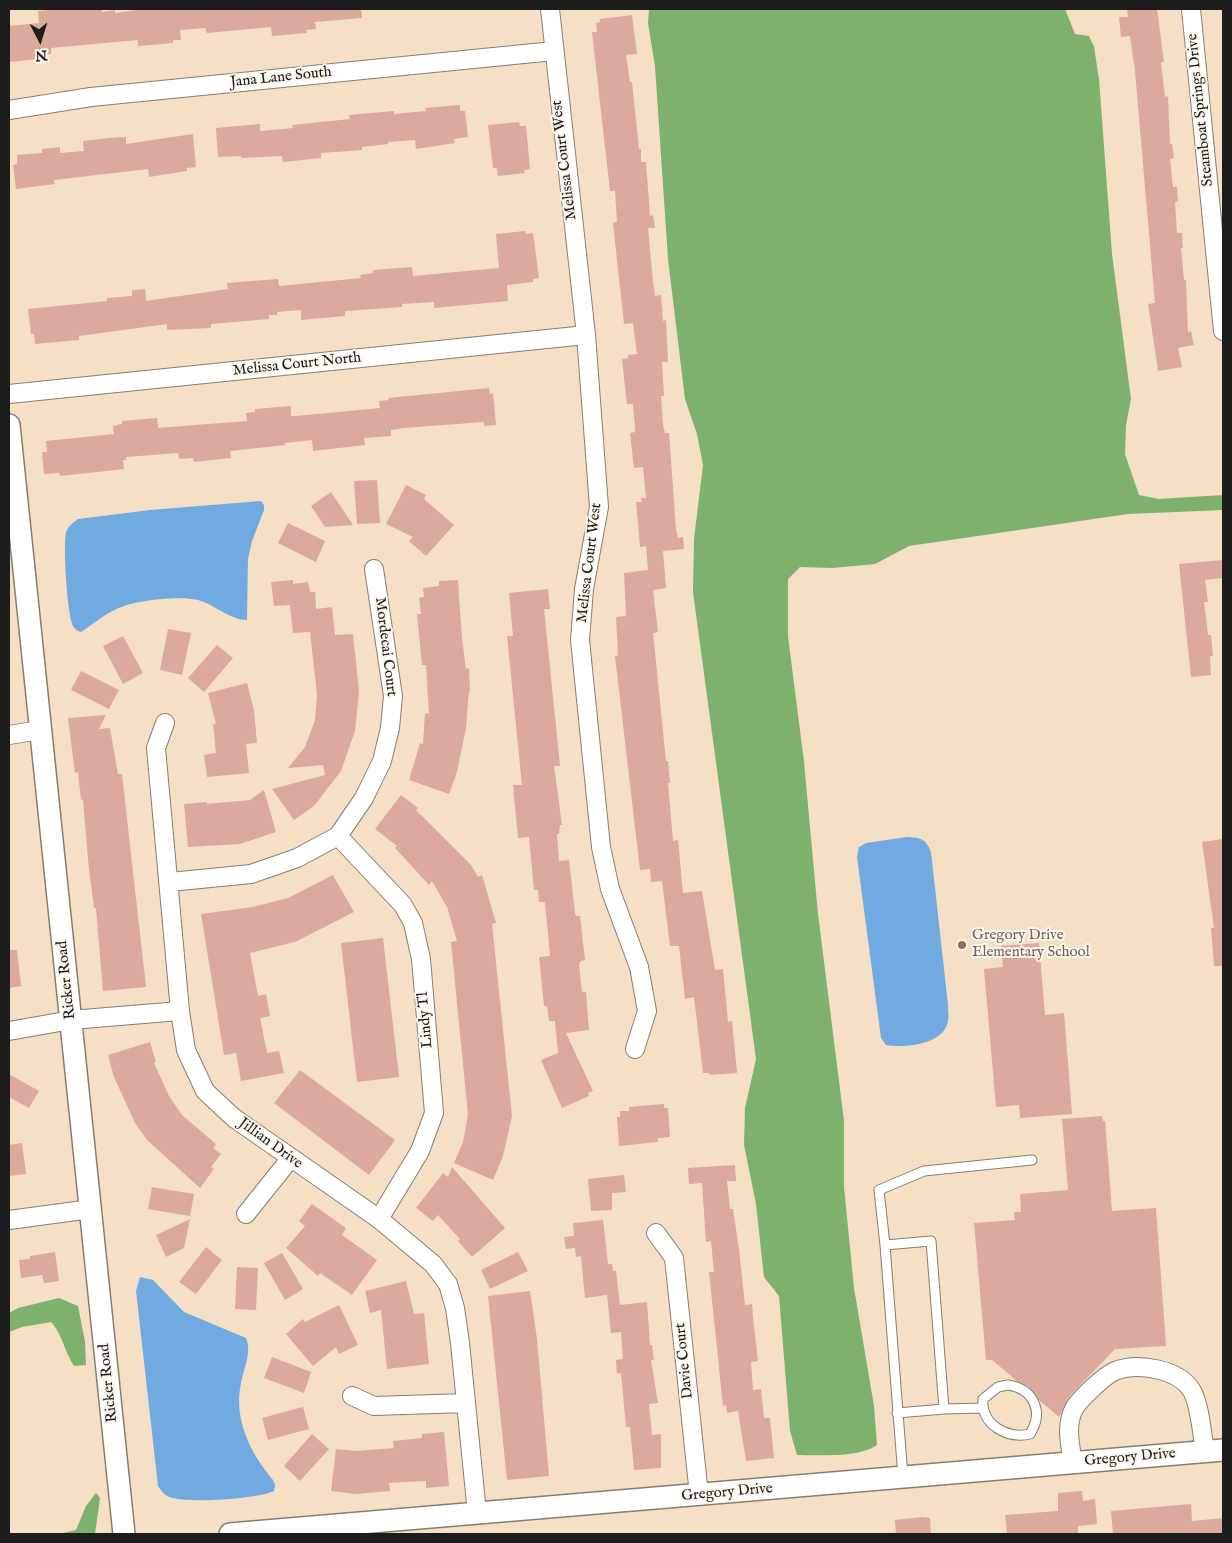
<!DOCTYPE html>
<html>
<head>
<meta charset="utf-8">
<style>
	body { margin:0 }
	#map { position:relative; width:1232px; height:1543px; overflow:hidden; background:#f5dfc5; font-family:"IM FELL English",serif }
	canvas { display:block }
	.frame { position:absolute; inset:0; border:10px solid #1c1c1c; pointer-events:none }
	.north { position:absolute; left:15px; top:15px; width:50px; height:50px; -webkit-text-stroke:4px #fbf7ec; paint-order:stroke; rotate:175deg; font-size:14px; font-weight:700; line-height:20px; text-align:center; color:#1c1c1c }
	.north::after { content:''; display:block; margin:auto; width:18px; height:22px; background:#1c1c1c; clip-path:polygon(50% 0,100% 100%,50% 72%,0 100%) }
</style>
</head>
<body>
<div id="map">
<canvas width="1232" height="1543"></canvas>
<div class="frame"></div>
<div class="north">N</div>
</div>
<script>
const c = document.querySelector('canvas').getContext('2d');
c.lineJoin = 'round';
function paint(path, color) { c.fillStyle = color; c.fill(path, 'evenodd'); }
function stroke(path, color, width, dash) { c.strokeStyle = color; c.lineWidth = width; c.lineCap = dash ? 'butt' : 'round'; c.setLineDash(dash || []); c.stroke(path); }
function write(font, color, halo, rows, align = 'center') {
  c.font = font + ' "IM FELL English",serif'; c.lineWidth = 4; c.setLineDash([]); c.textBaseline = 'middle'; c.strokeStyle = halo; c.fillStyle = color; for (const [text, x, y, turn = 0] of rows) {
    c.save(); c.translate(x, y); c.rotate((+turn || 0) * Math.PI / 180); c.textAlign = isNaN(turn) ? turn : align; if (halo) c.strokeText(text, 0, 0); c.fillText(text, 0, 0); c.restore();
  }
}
paint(new Path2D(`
	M649,9H1065L1075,34L1089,36L1094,47L1099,79L1112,254L1131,399L1126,425L1125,454L1139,495L1159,499L1223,495V510L1128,514L909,546L875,564L833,568L800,567L788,579V636L804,762L818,914L844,1121V1187L854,1288L874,1406L877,1445C859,1458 819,1455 797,1455L790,1431L779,1296L764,1277L756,1204L744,1145L745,1108L756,1059L693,592L694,539L703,465L697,434L685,399L668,259L655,66L648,23Z
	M59,1298L78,1306L85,1342L86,1365L74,1366C64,1351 63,1335 51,1322L22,1327L9,1332V1313L18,1308Z
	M96,1493L100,1498L95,1534H58L76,1530L86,1506Z`), '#7eb16d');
paint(new Path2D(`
	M261,501L264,505V510L252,541L248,559L247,620C231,620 216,606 201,601C184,595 141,600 124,606C108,611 95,623 81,632C77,631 75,629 73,626C67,614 63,546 66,533C68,526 73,523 78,519L150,510Z
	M907,837C920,838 926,838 931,852L948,1005C948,1010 949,1016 948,1021C944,1045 905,1048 886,1045L881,1038L857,857L859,847L866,843Z
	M140,1277L153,1280L184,1312L246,1338C252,1352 244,1368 241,1383C233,1419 251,1454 273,1480L275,1485L274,1491C257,1499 192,1503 173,1498C166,1497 162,1492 158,1486L136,1291Z`), '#71aae1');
paint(new Path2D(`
	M60,9H102V12L115,10V13L144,9H361L362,18L315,22L316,29L306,30L307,33L272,36L271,27L207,33L205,28L180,30L181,40H173V43L138,46V40L51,48V54L39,55V59L9,62V26L39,23L38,11Z
	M1127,9H1157L1164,62H1161L1165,97L1168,96L1170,144H1172L1174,158L1170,159L1173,187H1177L1178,201L1175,202L1177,233H1182L1183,248H1181L1184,280H1186L1188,332L1191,331L1194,345L1178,348L1182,367L1158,371L1148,304L1155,303L1135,71L1130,36L1121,37L1119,17H1128Z
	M632,15L637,54L626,55L630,82H632L639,149H641V162H646L650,216L653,215L655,228H648L653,282L655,296L661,295L663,321L666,320L668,362H662L664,396H661L663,425L665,433H669L676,529L678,538L683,537L684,549L663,551L666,588L653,590L658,632L653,633L666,761H668L670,783H668L670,806L673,841L678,840L683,893L702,891L715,970L723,969L728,1022L732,1021L737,1073L709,1075V1073H703L694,997L685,999L679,946H670L662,881L651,882L650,869L640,870L615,656H618L616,617L626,616L624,573L648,570L646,546L640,547L636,502H642L641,498H646L643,467L634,468L630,433L635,432V428L633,404H627L624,378L622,359L628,358V355L637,354L633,323L624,324L613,223L617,222L615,191H610L592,32H597L596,23L600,22V19Z
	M460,105V111H465L468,137L454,139L455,143L416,149L415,140L388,142V144L362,147V150L321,153V158L283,162L282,156L241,158V156L218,157L216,128L260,124V131L293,128L292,125L350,119L349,115L394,111V114L426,111L425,108Z
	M519,122L520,126H526L530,169L524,170L525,173L498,176L497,168H493L488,125Z
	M193,134L196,167L187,168V171L149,177L148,169L54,180L55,184L16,189L13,165L17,164V155L42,153V149L60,147V153L84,151L83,141L109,138L126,137V144Z
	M525,231L526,234L533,233L539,278L533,279V282L507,285L508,301L434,308V302L402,304V307L345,311V316L301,320V310L277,312V315H269V319L211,324V328L167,330V324L79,336V340L35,344L34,334H31L28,309L107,301V298L132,296V290L145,289L146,301L228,289L227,283L278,279L279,286L361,278L360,275L373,273V270L412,267L413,276L499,268L496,234Z
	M489,388L490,394L493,393L496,425L484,426V422L404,428L391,430V436L364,438L365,445L313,451L312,440L285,443V445L230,451L231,458L194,462L193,458L179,459L178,453L126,457V460H123L124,469L60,476L59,473L44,474L42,452H47L46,441L114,434L113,426L122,424V421L157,418L158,428L247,421L246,413L255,412V409L291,406V416H296L380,408L379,401L389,400L388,398Z
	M377,480L380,523L357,524L354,481Z
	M406,485L426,495L424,499L454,525L426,556L409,541L413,537L386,524Z
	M331,492L353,525L325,527L311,506Z
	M288,523L325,541L316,562L278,543Z
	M1223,560V578L1205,580L1208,602H1204L1208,635H1211L1213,656H1210L1211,675L1191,677L1179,564Z
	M293,580V584L308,582L310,592H315L316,609L332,607L335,635L353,634L359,691L355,731L341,771L314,806L294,820L272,789L325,775L323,765L288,768L305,747L315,720L317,694L310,632L293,633L290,605L274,606L271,582Z
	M458,580L462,639L466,669L469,668L470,691H469L466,728L457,772L449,794L409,780L420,743L423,744L425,713L429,714L426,665H422L417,614H421L419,598L424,597L423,588L439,586V581Z
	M548,589L550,609H544L560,766H554L562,825H560L559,834H557L559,861L569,860L575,913L576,916H580L585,960L581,961L579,965L582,992H586L589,1030L566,1033L593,1091L588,1093L589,1096L562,1108L541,1060L558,1053L555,1021H549L547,1006H544L539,957L550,956L545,902H539L538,890H534L529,837L518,838L513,785H522L507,636H513L509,593Z
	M168,629L191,633L182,675L160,670Z
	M123,636L143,673L123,684L103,646Z
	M217,645L233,658L204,692L188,678Z
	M81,671L119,690L109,709L71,690Z
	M247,683L254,710L257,743L246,744L249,773L207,777L204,755L216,753L213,724H216L208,693Z
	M106,715L99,729L110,728L118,774H122L146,987L103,991L96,908H94L88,860L83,799L81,800L78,772L75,773L68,718Z
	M264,790L276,832L240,844L188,847L184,804L207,802V804L250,800Z
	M401,795L418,808L416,810L471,865L478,877L482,875L496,923L492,924L512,1116L503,1156L493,1180L454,1163L463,1142L468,1115L451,942L457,941L447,907L432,881L429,885L395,848L397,846L375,829Z
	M1223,839V966H1214L1211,928H1214L1202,842Z
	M333,875L354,912L295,942L250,953L258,996L266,994L270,1016L260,1018L267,1053L279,1051L284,1073L241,1081L236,1053L224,1055L201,914L253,907L288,898Z
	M383,938L399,1077L357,1082L341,943Z
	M1039,943L1045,1015L1064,1013L1072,1114L1020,1118L1019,1105L996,1107L984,969L1003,967L1001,946Z
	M9,950H17L21,986L9,988Z
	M150,1042L156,1062L154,1063L169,1096L182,1115L216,1144L213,1148L221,1154L211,1167L214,1169L200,1188L147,1140L135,1123L114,1077L108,1055Z
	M300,1070L395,1140L369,1175L274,1103Z
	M9,1074L39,1091L29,1108L9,1097Z
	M664,1104V1108H668L670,1137L658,1138V1142L619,1146L617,1117H620V1111H629V1107Z
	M1102,1116L1103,1121H1105L1112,1211L1156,1208L1166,1346L1115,1349L1070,1396L1059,1417L1040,1401L1028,1386L1017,1381L992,1360H986L974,1223L1015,1220L1014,1212H1021L1020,1194L1068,1190L1062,1119Z
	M22,1143L26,1174L9,1176V1145Z
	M735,1165L736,1181H727L730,1209H733L739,1249L745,1305L752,1304L753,1317L758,1361L751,1362L753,1390L761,1389L764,1418H770L774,1458L746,1461L738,1411L727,1413L726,1405L723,1406L709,1272H714L711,1241L706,1242L702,1183L689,1184L688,1168Z
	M452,1167L505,1228L472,1257L458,1241L460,1239L438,1215L433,1221L416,1208L443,1173L448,1177Z
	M624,1175L626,1192L612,1193V1210L591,1211L588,1179Z
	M152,1187L194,1194L190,1216L148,1209Z
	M312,1204L346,1228L342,1235L377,1260L352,1295L320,1273L318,1276L286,1248L305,1226L299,1221Z
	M190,1219L184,1248L166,1257L156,1235Z
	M603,1220L608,1264H612L613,1271H616L620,1305L647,1302L650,1345H652L654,1360H651L658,1403L649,1404L652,1435L661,1434V1468L634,1470L630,1427H626L621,1373L617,1374L616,1360L623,1359L621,1332L611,1333L607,1295L585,1298L581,1256L576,1257L575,1248L566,1249L564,1237L574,1236L573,1223Z
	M206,1247L222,1260L196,1294L179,1282Z
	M55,1252L59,1281L44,1283L42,1275L21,1278L19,1260L30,1259V1256Z
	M518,1252L528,1271L490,1289L481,1270Z
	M282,1253L303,1289L285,1300L264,1263Z
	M237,1267L258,1268L256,1310L235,1309Z
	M406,1281L414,1314L424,1313L429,1364L387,1369L381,1310L370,1313L365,1291Z
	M530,1291L537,1339L549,1476L507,1480L488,1296Z
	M339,1305L358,1345L339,1354L336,1347L313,1366L286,1334L303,1319L305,1322Z
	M272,1357L311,1372L304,1393L264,1378Z
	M303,1407L309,1429L268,1440L262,1418Z
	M444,1432L449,1486L426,1488V1481L389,1483L390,1491L355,1494L331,1491L336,1449L357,1451L394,1448L393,1441L422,1438V1434Z
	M312,1434L329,1449L300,1481L284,1466Z
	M1082,1491L1083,1501L1095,1499L1097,1524L1078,1526V1534H1007L1005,1515L1058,1511V1493Z
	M1191,1504L1192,1521L1223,1518V1534H1113L1111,1511Z
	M923,1517L930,1518L931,1534H896L895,1520Z`), '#dcaa9c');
const service = new Path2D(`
	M885,1245L879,1190L924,1171L1032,1160
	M1008,1385C1034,1389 1044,1412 1030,1434C1007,1439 981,1425 983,1399L998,1387Z
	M944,1409L983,1408
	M897,1413L944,1409L931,1241L885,1245L903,1477`);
const minor = new Path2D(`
	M550,9L586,335L599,507L584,589L580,640L601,847L610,889L639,967L647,1011L635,1049
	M1191,9L1223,331
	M9,110L91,97L554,51
	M9,394L586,335
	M165,723L156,748L180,1011L186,1050L205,1091L234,1118L379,1219L433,1264L448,1284L455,1308L460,1343L477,1513
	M9,735L40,730
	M338,836L403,905L413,923L421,959L434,1113L420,1151L379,1219
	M170,882L251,874L297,858L338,836L364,798L382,761L390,728L393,696L374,569
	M9,1031L71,1020L180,1011
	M246,1214L290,1159
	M9,1220L91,1209
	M656,1233L674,1258L699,1495
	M352,1396L374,1406L466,1403
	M1073,1463C1070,1444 1065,1424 1075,1407C1081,1398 1105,1375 1115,1371C1138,1362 1179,1369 1192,1391C1200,1405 1202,1435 1205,1451`);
const tertiary = new Path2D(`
	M9,425L124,1534
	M230,1534L1223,1450`);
stroke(service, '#887e70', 11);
stroke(minor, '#887e70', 20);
stroke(tertiary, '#887e70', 24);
stroke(service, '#fff', 9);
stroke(minor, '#fff', 18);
stroke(tertiary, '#fff', 21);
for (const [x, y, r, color] of [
	[962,945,5,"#8d6e63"]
]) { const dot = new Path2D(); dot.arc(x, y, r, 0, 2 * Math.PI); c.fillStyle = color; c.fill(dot); stroke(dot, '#fbf7ec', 2); }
write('15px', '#1c1c1c', '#fbf7ec', [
	["Jana Lane South",281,78,-6],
	["Steamboat Springs Drive",1201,110,-96],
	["Melissa Court West",565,160,-97],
	["Melissa Court North",297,365,-6],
	["Melissa Court West",590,563,-83],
	["Mordecai Court",385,647,83],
	["Ricker Road",67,980,-96],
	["Lindy Tl",426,1020,-95],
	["Jillian Drive",270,1144,36],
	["Davie Court",685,1361,-96],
	["Ricker Road",109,1383,-96],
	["Gregory Drive",1130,1458,-5],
	["Gregory Drive",727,1493,-5]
]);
write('15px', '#785e54', '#fbf7ec', [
	["Gregory Drive",972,936],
	["Elementary School",972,953]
], 'left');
</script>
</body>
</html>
